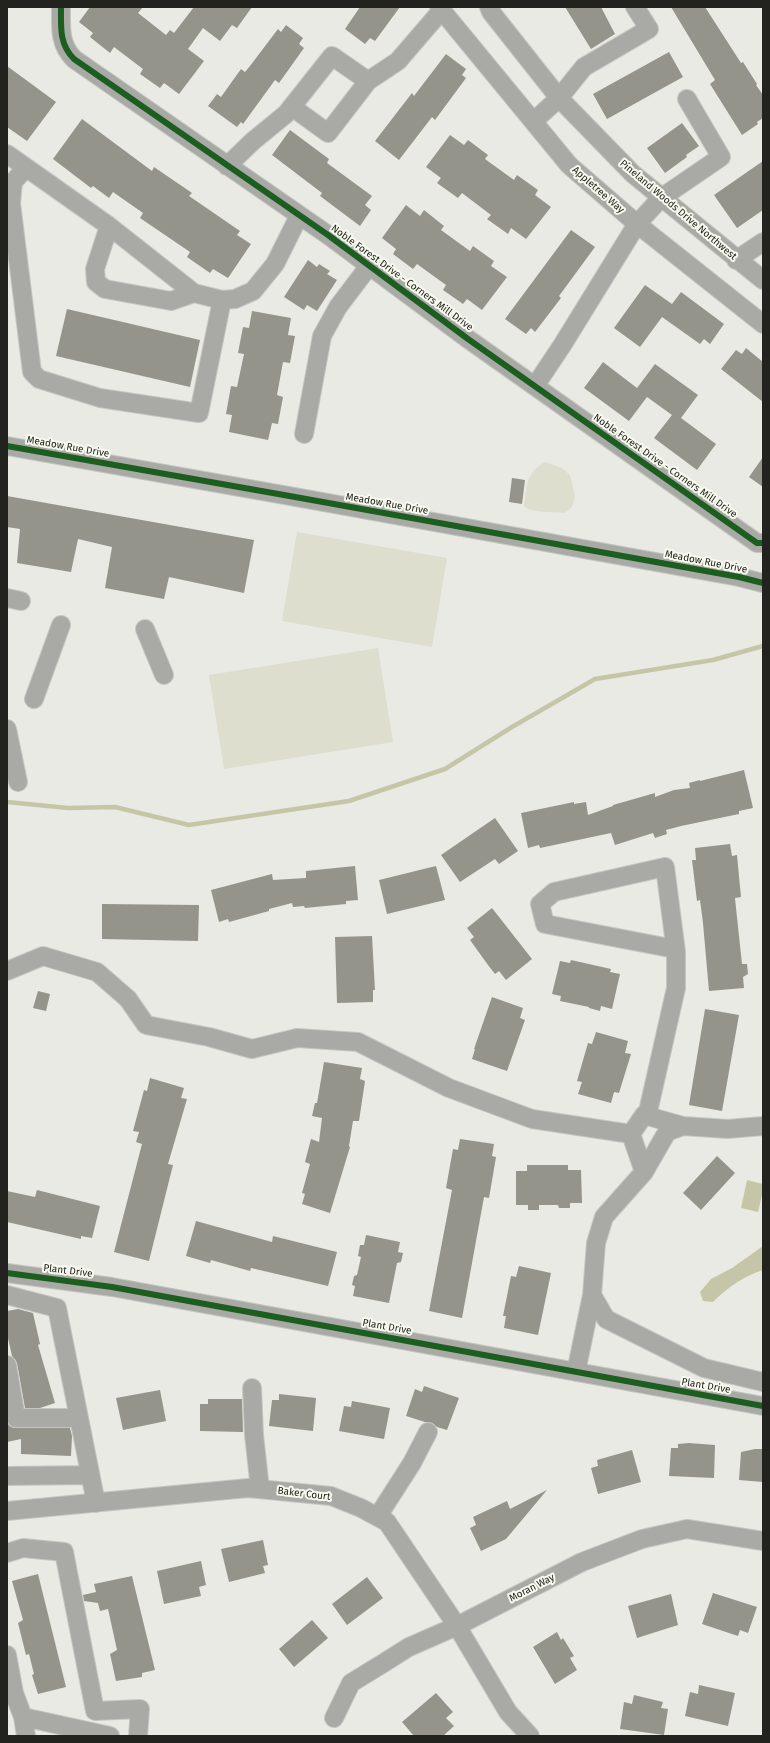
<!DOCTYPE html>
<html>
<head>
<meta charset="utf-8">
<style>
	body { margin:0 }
	#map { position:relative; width:770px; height:1743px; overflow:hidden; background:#eaeae5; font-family:"Fira Sans",sans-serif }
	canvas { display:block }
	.frame { position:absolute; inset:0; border:8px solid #22221e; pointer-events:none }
</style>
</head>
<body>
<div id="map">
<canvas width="770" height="1743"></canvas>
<div class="frame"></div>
</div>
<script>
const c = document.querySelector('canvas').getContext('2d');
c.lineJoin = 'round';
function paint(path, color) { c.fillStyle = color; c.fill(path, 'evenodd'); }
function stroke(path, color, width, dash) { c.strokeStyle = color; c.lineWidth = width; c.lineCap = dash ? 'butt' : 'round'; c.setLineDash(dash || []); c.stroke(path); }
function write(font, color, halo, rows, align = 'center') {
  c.font = font + ' "Fira Sans",sans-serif'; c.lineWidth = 4; c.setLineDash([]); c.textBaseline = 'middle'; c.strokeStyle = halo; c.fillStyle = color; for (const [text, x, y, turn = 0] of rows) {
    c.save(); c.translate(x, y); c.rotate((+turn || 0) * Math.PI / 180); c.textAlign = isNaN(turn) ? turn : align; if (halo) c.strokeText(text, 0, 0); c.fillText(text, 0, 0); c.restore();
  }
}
paint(new Path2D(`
	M545,462L562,468L570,475L575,496L572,507L564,513C555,512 531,513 524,506C527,485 525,474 545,462Z
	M297,532L447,558L432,647L282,621Z
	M378,648L393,742L224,769L209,675Z`), '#dddecd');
paint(new Path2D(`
	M747,1180L763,1184V1191L758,1212L741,1208Z
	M763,1246V1270C744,1276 727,1288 713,1302L703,1301L700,1292L711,1279L732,1268Z`), '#c5c6a7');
stroke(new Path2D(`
	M7,802L68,808L115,807L189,825L349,801L445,769L512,727L595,679L713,660L763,646`), '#c5c6a7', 4.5);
paint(new Path2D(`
	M90,7H143L138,13L166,35L170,30L174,33L194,7H252L237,28L232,25L220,41L203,28L188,49L204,61L179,94L164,83L160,88L140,74L143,69L114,47L110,53L90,37L93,33L79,22Z
	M360,7H400L375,41L370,38L365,44L345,29Z
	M565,7H601L615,34L591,49Z
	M671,7H705L741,63L743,62L757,84L756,85L763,95V118L757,122L758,124L742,135L710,84L715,80Z
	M286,25L303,38L299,44L304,48L279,83L275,80L243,124L241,122L237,127L208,106L217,94L221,97L241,69L245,72L250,66L278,29L281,32Z
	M669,52L683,77L607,119L593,94Z
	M446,54L466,69L462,75L466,78L435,120L432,117L399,160L375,141L412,93L414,96Z
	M7,66L56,102L27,141L7,127Z
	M82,119L152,171L154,167L192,193L189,196L240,231L237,235L251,244L228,278L213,269L210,273L187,257L190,252L140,218L143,213L113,192L109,198L93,186L91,188L53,159Z
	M682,123L699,146L686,155L687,157L665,173L647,148Z
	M290,130L329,159L327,163L372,196L365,205L371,210L360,226L320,196L322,193L272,155Z
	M450,135L464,145L468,140L488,155L485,159L514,180L517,175L538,190L535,195L551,207L526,239L511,228L508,234L487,219L491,215L462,193L458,198L437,183L441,178L426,167Z
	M763,161V210L737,228L714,195Z
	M406,205L420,216L424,210L444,226L441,230L470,251L473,246L494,261L491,266L507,277L482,310L467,299L463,304L443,290L446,285L417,264L413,269L393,254L396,249L382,238Z
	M571,230L595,247L559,296L561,298L535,332L531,328L526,334L505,319Z
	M308,260L317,267L319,264L330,271L327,274L337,280L317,311L307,305L304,310L284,297Z
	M645,285L672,304L681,292L724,324L710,344L704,339L700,344L662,317L640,347L614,328Z
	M67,309L200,340L190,387L56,356Z
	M252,311L291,318L288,335L295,336L290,363L283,362L277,395L283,397L278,424L272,423L268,440L229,432L232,415L226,414L231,386L237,387L244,354L238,353L243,327L249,328Z
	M746,348L763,362V402L721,369L736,350L742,354Z
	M603,362L637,388L655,364L698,395L681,418L716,444L697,470L654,438L672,415L647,397L629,421L584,388Z
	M763,457V487L749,477Z
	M512,478L525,480L522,504L509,502Z
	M7,496L254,540L244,593L169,577L164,599L105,588L112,547L78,539L71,572L17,563L20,529L7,527Z
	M744,770L753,808L739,811V814L681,826L666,830L667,834L655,838L653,833L615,845L611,833L540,848L539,845L528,848L521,813L574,802V804L586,802L588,815L613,806V805L655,793V797L674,790L690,788L689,783L700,780V781Z
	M495,818L518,851L499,864L495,859L460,882L441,855Z
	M730,844L732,856L737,855L741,897L735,898L736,908L742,964H747L748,974L743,977L744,988L709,991L703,923L700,900L697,901L692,860H696L695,848Z
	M355,866L358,900L346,901V904L305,908L304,906L293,907L292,903L269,909V911L229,922L228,919L219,922L211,890L272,874L273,880L306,878V871Z
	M436,866L445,900L387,914L379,880Z
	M102,904L199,905L198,941L102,939Z
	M492,908L532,959L506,980L499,971L495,974L488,965L470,940L474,937L467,928Z
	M372,936L375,990H373V1002L337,1003L335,937Z
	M571,960L611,969L610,972L620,974L612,1009L601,1006L600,1011L589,1008V1007L560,1001L561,996L552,994L560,961L570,963Z
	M38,991L50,994L46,1011L33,1008Z
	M492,997L523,1008L520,1018L525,1020L507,1071L472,1059L475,1049H474Z
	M705,1009L739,1015L722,1111L689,1105Z
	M596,1032L628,1041L625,1053L631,1054L619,1093L614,1092L611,1103L578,1094L582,1082L577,1081L588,1043L592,1044Z
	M324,1062L362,1068L360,1079L365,1081L359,1121H353L349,1146L350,1147L330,1213L302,1204L305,1194L302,1193L310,1164L305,1162L311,1139L319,1142L322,1118L312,1116L315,1103H317Z
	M150,1078L184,1088L181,1098L187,1099L168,1164L173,1165L149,1261L114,1252L142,1144L136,1142L139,1132L133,1131L144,1090L147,1091Z
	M460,1139L494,1144L492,1156L496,1157L489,1198L484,1197L462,1318L429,1311L452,1190L446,1188L453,1149L458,1150Z
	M717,1156L735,1173L701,1210L683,1193Z
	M527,1165H568V1170H581L582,1203H570V1208H559L558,1205H539V1210H528V1205H516V1171H527Z
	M37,1190L100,1206L92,1238L81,1236V1239L7,1222V1191L35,1197Z
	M196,1221L272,1242L273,1236L337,1252L328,1286L251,1268L250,1271L211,1260L210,1263L186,1256Z
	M366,1235L400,1242L398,1252L403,1253L401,1262L397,1263L389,1303L353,1296L355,1286L352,1285L354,1276L357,1275L361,1257L358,1256L360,1245H364Z
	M519,1266L551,1273L538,1335L504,1328L506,1316H503L511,1276L516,1277Z
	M18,1309L33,1313L40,1344L38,1345L55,1403L40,1408H25L17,1363L12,1356L7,1334V1311Z
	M424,1386L459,1398L447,1430L437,1427L432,1423L425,1422L406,1416L415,1389L422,1392Z
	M160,1390L166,1421L123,1430L116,1398Z
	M279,1394L316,1398L313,1431L269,1426L272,1400H279Z
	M208,1399H242L243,1432L200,1431V1404H208Z
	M352,1401L390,1408L384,1439L339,1431L344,1406L351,1407Z
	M7,1423L11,1427L16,1428H70L72,1436L71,1456L21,1454V1439L7,1442Z
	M689,1443L715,1445L714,1478L669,1476L671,1448H678V1444Z
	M755,1449H763V1482L739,1480L741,1452Z
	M632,1450L641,1482L598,1494L591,1468L598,1466L597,1460Z
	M547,1490L506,1539L481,1551L470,1528L476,1525L473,1517L507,1501L510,1509Z
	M263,1540L268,1565L263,1566L265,1573L229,1582L221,1549Z
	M201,1561L206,1585L199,1587L201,1596L164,1604L157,1571Z
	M38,1574L66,1687L38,1694L32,1675L34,1674L29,1654L26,1655L18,1623L23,1620L12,1581Z
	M132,1576L155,1670L142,1673V1677L116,1681L110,1654L117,1650L108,1609L100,1611L98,1603L84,1601L83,1595L96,1592L94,1584Z
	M367,1577L383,1598L347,1625L332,1604Z
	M713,1593L757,1607L748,1633L740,1630L738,1636L702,1624Z
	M671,1594L678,1625L637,1638L628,1606Z
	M312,1620L328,1638L294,1667L279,1649Z
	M557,1632L561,1640L563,1638L574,1656L570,1658L577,1670L555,1684L533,1647Z
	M699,1685L735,1693L728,1726L685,1716L690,1692L698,1694Z
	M436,1693L453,1712L446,1718L454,1726L443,1736H414L402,1722Z
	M634,1695L663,1702L661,1708L668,1709L664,1735L620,1729L624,1702L632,1704Z`), '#94948a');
const minor = new Path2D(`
	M61,7C61,27 59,44 74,59L328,235L468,339L757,543H763
	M439,7L569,165L637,224L563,344L535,386
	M489,7L491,12L559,98L633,174L763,280
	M368,81L398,61L441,11
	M687,99L721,157L661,198L637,224L763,324
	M534,121L559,98L584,67L649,29L635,7
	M7,154L109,226L194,293L222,300L235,299L253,291L275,264L299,216
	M227,166L253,141L286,114L332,56L368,81L328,133L292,107
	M26,168L13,182L11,203L32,372L39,379L100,398L199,413L222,300
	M109,226L95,269L96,282L105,289L171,301L194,293
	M736,260L763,242
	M304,434L322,336L338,307L369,266
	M7,446L284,495L739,577L763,583
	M7,598L21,601
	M145,629L164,675
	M34,699L61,625
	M7,729L18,782
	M7,971L43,956L97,972L128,999L146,1025L209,1037L252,1049L297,1038L358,1042L449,1088L532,1119L631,1134
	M647,1116L676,988V952L665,867L554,892L540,904L545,924L675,949
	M644,1172L631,1134L644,1115L683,1126
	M7,1273L112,1287L763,1406
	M7,1295L57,1308L96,1503
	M592,1295L606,1319L704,1368L763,1382
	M7,1365L16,1418H79
	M576,1372L592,1295L596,1243L604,1217L644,1172L667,1132L683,1126L728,1129L763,1126
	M252,1388L254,1435L260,1489
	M7,1476L90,1475
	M7,1511L248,1488L331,1496L361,1508L387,1522L457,1626L508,1712L530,1736
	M378,1516L412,1463L428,1432
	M7,1553L23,1548L64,1552L95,1711L140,1709L138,1736
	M7,1655L14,1693L23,1717L110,1736
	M23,1717L26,1736
	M334,1718L351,1683L382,1664L409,1647L457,1626L582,1562L642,1539L687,1529L763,1541`);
stroke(minor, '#c5c5c2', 20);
stroke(minor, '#a9a9a6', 18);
stroke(new Path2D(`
	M61,7C61,27 59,44 74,59L328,235L468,339L757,543H763
	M7,446L284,495L739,577L763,583
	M7,1273L112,1287L763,1406`), '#1b5e20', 6);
write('10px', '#22221e', '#f9faef', [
	["Appletree Way",598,190,41],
	["Pineland Woods Drive Northwest",678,210,40],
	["Noble Forest Drive - Corners Mill Drive",402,278,36],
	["Meadow Rue Drive",68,447,10],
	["Noble Forest Drive - Corners Mill Drive",665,466,35],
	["Meadow Rue Drive",387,504,10],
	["Meadow Rue Drive",706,562,11],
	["Plant Drive",68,1271,7],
	["Plant Drive",387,1327,10],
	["Plant Drive",706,1386,10],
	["Baker Court",304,1494,7],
	["Moran Way",532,1588,-27]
]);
</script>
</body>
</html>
